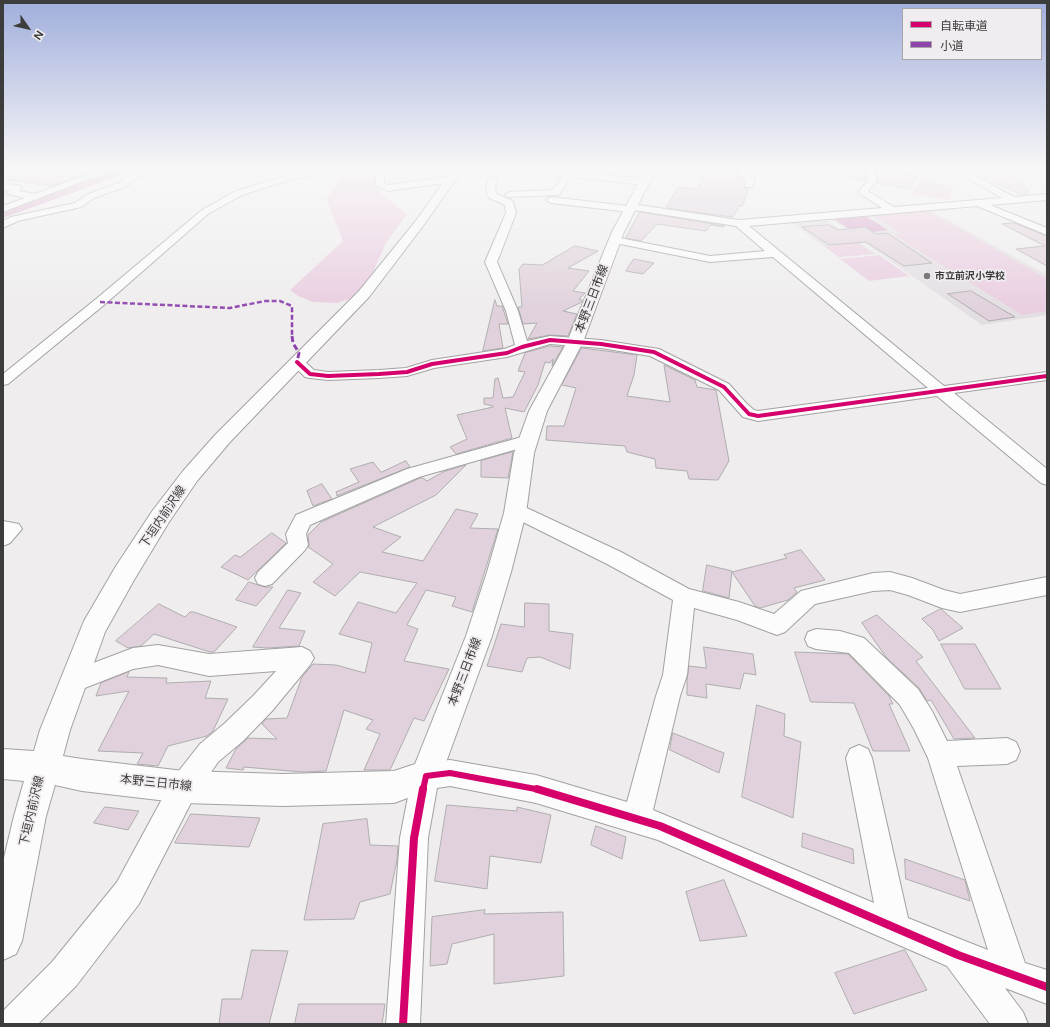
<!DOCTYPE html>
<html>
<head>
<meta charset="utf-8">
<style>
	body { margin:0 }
	#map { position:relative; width:1050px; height:1027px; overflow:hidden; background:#efedee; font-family:Figtree,"Noto Sans JP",sans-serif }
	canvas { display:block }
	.frame { position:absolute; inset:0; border:4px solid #3d3c3d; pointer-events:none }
	.legend { position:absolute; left:902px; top:8px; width:140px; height:52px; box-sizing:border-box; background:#f0ecef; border:1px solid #a8a6a8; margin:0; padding:5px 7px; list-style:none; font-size:12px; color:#3d3c3d }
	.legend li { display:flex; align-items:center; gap:8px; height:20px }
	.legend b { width:20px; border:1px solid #a8a6a8 }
	.north { position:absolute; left:8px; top:8px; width:40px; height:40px; -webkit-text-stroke:3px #f0ecef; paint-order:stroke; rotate:124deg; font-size:11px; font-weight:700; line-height:16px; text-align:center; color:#3d3c3d }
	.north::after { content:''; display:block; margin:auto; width:14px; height:18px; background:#3d3c3d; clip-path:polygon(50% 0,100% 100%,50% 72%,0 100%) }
</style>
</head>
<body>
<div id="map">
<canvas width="1050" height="1027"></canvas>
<div class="frame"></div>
<ul class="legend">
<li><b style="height:5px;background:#d6006c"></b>自転車道</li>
<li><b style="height:5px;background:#8e44ad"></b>小道</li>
</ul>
<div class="north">N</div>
</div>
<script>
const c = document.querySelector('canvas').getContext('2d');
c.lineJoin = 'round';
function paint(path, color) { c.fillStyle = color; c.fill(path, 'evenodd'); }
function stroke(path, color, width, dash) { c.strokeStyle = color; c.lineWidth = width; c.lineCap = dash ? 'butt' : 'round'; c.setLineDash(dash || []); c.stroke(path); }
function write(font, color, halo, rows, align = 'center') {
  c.font = font + ' Figtree,"Noto Sans JP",sans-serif'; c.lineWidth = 3.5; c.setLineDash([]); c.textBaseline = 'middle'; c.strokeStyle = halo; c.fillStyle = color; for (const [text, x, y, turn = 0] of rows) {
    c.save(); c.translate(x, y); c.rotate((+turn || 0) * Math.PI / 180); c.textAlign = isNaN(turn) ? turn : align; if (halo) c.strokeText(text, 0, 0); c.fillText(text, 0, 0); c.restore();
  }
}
paint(new Path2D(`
	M930,210L1047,275V315L982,325L829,218Z
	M824,218L876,254L839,257L789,221Z`), '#e3dee2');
paint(new Path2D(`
	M347,169H378C377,173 374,178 374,181C374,189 400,209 407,214L386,243L373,272L356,297L337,303L313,302L298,296L290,290L343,241L326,199Z
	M922,180H928L954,187L949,200L912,194Z
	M928,211L1047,279V311L1022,315L894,235L903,234L874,216Z
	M854,240L873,254L839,257L825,247L842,245L839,242Z
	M879,255L909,276L869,281L840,259Z`), '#e9cde0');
paint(new Path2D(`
	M867,217L888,230L873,232L865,227L849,229L834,219Z`), '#d7a4ca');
paint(new Path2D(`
	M111,169H131L130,172L3,218V208Z`), '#d7a4ca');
const building = new Path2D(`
	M39,169H64L86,173L52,186L7,180Z
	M720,169L730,170L731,173H734L744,180L745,188H749L742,207L740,205L733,217L666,208L678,187L698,189L705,170Z
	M844,169H864L866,181L843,176Z
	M875,169H883L918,177L909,189L877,183L878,181Z
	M967,169H1003L1025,182H1018L1029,190L1026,194L1023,195Z
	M640,212L725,226L723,227L711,225L706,231L657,224L641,241L626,238Z
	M1014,223L1047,236V266L1016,249L1045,246L1002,224Z
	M829,225L838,230L865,227L876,234L887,233L932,263L904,266L866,242L829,245L802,227Z
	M575,246L598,251L568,268L589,271L573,291L585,293L579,299L582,300V302L563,311L577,314L568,336L550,335L528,339L537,323L523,324L518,307H522L519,269L523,264L542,265Z
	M634,259L654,263L643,274L626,271Z
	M971,291L1015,317L989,321L948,294Z
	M495,300L497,306H502L508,324H499L503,348L483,351Z
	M550,346L563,347L552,366L553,359L550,363L545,362L538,385L524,412L505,408L512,438L456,454L450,447L467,439L457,415L493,407V406L484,404V398H493L495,379L498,378L503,398L513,397L525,372L518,371L525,353Z
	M582,348L637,355L634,375L627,396L670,402L664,365L695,380L697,387L716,390L729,461L718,480L689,479L687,471L656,468L655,459L627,452L625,446L546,440L547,426H564L576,388L562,385Z
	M513,452L508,478L481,477V461Z
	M406,461L410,467L337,496L336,492L359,482L350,469L373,462L381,472Z
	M466,465L436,495L373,527L401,537L382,552L423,561L456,509L478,514L470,528L498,529L472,612L452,606L456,597L426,590L407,625L418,629L404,661L449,669L424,721L414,718L390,770H364L380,734L366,729L373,720L344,710L326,771L302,772L244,767L243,770L226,768L236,749L248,738L277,739L262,724L266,719L287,718L302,677L313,664L336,665L365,673L372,643L339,634L358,602L396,613L417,583L360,572L335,596L313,582L333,564L308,547L309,545L308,535L321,522L420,478H423L427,481L443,472Z
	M322,484L332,499L313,506L307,491Z
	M272,533L286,543L248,580L221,567L235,555L240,557Z
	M801,550L825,580L794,588L797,592L788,600L760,608L755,606L732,572L787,558L784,555Z
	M707,565L732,571L729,598L703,591Z
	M249,582L265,587H273L256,606L236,600Z
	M288,590L301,593L279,628L305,631L299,646L267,648L253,647Z
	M525,603L549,604V631L573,634L570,669L540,657L527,658L522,672L487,666L501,624L524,627Z
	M159,604L185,617L190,612H194L237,627L214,652H210L154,634L141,646L128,648L116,641Z
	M941,609L963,628L939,641L933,630L922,619Z
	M877,615L923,657L916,661L975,738L954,739L931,700L927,701L919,688L886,657L862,623Z
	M941,644H975L1001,689H965Z
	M704,647L753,654L756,675L744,673L740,689L706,684L707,698L687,695V680L689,666L706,668Z
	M795,652L848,654L889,696L893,704H889L910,751H873L854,703L811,702Z
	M129,672L127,677L167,678L166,683L211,681L205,698L228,699L213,731L207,736L168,746L158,766L137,764L143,753L98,751L129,691L96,696L101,683Z
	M757,705L785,714L784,736L801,742L793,818L742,797Z
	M673,733L724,753L719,773L670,750Z
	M447,805L517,811V807L551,815L541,863L490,856L487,889L435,881Z
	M105,807L139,811L128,830L94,823Z
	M191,814L260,818L249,847L175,843Z
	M367,819L370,845L398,846L397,860L390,894L360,902L354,919L304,920L323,824Z
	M596,826L626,837L622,859L591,845Z
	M803,833L853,849L854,864L802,847Z
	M905,859L965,880L970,901L906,879Z
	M724,880L747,936L700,941L686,892Z
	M485,910L484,914L563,912L564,976L494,984V934L452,944L447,964L430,966L432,917Z
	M252,950L288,951L269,1024H219L222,999H241Z
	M905,950L927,990L854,1014L835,973Z
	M299,1004H385L382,1024H295Z`);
paint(building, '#e0d1dc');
stroke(building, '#afadae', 1);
const minor = new Path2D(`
	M10,169H23L3,178V172Z
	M102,169H115L3,212V206L25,198L8,194L6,192L9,190L3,189V183L20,186L22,188L19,191L35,194Z
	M144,169H157L133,180L127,186L94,198L81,207L18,221L3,228V221L11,217L75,203L88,194L121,182L127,176Z
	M319,169H328L329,171L325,174L293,179L242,195L208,214L104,305L8,384L3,385V374L96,299L202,210L236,191L289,175Z
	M380,169H388L384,177V184L389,185L452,176L456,179L452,182L388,191L376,185V177Z
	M526,169H553L644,179L648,182L644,185L571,177L559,195L507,197L505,195L507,193L510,192L553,190L562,176L530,172Z
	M731,169C742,169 748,170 755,178L752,187H746L745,185L746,179Z
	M865,169H873L877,181L868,191L894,207L1002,198L952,169H963L1014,197L1047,194V200L990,205L1047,228V235L977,206L749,226L944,386L1047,372V380L954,393L1047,469V485L1041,483L937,396L758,421L743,417L719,390L650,356L601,348L550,344L507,357L434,368L407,376L379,378L328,380L310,378L305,377L290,362L292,359L297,358L302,359L314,370L328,372L379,370L406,368L432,360L504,349L515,345L506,311L485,262L506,213L505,205L489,198C485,191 486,186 489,179L493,176L497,179L495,189L496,194L513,201L516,213L497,262L518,311L527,341L550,336L601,340L659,349L729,384L746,403L754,410L758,411L928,388L773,257L710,262L615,243L610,240L615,237L710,256L765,251L736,226L634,210L630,212L551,203L546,200L551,197L628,206L632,204L739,220L882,208L858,192L868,181Z
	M529,435L535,436L537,440L535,444L419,477L310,525L306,534L308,545L305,550L272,584L265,586L258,584L255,578L258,572L288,543L286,534L296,515L407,469Z
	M516,503L621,552L689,589L739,602L774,614L801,591L873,573L890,572L912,578L944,590L960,594L1047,577V595L960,612L942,608L908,595L890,590L873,591L815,604L785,632L777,635L737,620L694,608L687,675L680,696L653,810L874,903L846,758L850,749L859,745L868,749L872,758L908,918L960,939L988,950L928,758L914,729L900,705L849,653L816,649L808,646L805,639L808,632L816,629L840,631L864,638L918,689L932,711L947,741L1007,738L1016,742L1020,751L1016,760L1007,764L957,766L1025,963L1047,970V1004L1005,988L1023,1012L1028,1024H990L947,966L658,840L536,803L450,786L437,788L428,838L420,1024H386L400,838L412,776L416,766L426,762L450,760L536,775L627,802L656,696L663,675L673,600L607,564L509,515L507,510L509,505Z
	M3,521L19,524L22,529L10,543L3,546Z
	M158,645L209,654L302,647L310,651L314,658L310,665L272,711L243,741L218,762L194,797L139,904L76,986L38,1024H3V1011L52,962L117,882L174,777L200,744L225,723L254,695L276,671L209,676L158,665L133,669L72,693L63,690L60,682L63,674L72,671L133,648Z`);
const major = new Path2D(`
	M453,169H463L423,226L369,297L230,442L197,481L169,522L134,580L105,632L70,730L63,756L82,759L184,771L283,774L394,771L415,764L466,636L487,572L504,513L514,453L529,411L567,342L612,232L646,169H656L624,232L583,342L547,411L534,453L526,513L511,572L492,636L437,787L394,803L283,806L184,803L82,791L55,785L46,816L22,941L16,954L3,960V862L14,816L24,781L3,779V749L34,751L40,730L84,621L116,566L153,510L183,471L216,434L359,291L415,222Z`);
stroke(minor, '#a3a1a2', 2);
stroke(major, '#a3a1a2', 2);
paint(minor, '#fdfcfc');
paint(major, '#fdfcfc');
stroke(new Path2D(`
	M100,302L230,308L265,301H280L292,306V337`), '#8e44ad', 2.5, [5, 2.5]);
stroke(new Path2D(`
	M292,336L293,343L299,353L297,362`), '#8e44ad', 3, [6, 3]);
stroke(new Path2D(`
	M297,362L310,374L328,376L379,374L407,372L432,364L507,353L522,347L550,340L601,344L654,352L724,387L749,414L758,416L1047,376`), '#d6006c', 4);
stroke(new Path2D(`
	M423,790L426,776L450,773L541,790`), '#d6006c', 6);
stroke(new Path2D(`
	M537,789L660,826L958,955L1047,987
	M403,1024L414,838L423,789`), '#d6006c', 8);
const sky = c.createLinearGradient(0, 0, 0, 313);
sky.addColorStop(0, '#a1aedc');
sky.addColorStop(0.54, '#f8f7f7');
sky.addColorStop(1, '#f8f7f700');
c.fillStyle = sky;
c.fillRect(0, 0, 1050, 313);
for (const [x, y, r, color] of [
	[927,276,4,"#7b7a7b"]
]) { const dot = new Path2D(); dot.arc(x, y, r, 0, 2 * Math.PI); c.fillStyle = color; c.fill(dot); stroke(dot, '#f0ecef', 1.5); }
write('bold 10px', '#3d3c3d', '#f0ecef', [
	["市立前沢小学校",935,276]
], 'left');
write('12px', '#3d3c3d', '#f0ecef', [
	["本野三日市線",592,299,-69],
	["下垣内前沢線",163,517,-56],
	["本野三日市線",465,672,-69],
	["本野三日市線",156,783,6],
	["下垣内前沢線",32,811,-77]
]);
</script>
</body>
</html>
